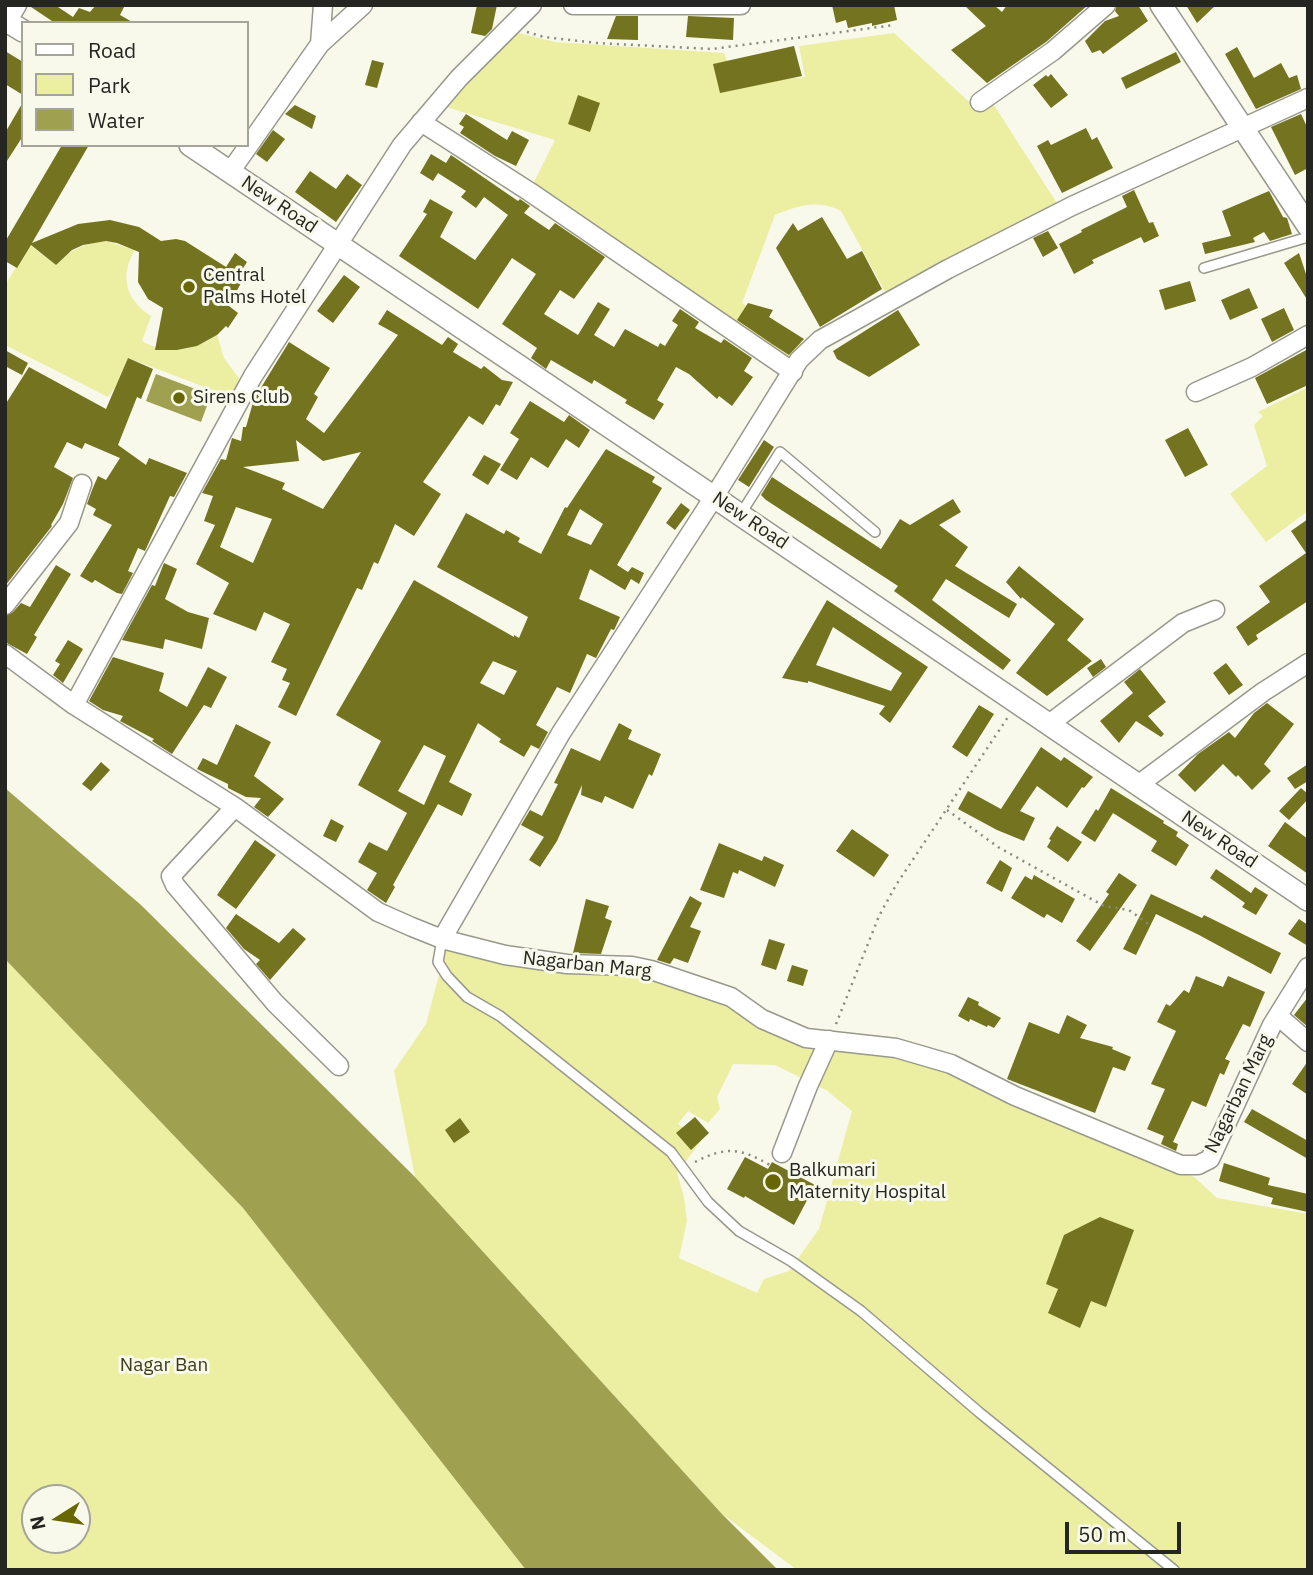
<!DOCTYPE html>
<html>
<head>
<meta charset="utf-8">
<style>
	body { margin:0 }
	#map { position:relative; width:1313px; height:1575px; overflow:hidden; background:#f8f8eb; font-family:"IBM Plex Sans",sans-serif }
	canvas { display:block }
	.frame { position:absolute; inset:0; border:7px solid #252621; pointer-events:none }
	.legend { position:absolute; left:21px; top:21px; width:228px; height:126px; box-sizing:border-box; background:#f8f8eb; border:2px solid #a4a49a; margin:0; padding:9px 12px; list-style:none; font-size:21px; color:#252621 }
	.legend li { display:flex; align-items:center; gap:14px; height:35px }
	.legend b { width:35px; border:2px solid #a4a49a }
	.north { position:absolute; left:21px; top:1484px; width:70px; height:70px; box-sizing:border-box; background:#f8f8eb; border:2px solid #a4a49a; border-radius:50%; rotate:258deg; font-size:19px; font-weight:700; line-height:28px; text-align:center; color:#252621 }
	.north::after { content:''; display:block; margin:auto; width:24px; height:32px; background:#676600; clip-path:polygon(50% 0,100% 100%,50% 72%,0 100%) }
	.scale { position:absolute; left:1065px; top:1522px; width:116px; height:32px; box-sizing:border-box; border:4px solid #252621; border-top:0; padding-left:9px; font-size:21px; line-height:24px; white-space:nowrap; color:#252621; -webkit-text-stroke:5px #f8f8eb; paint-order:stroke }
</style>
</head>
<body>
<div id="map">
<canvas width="1313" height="1575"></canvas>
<div class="frame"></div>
<ul class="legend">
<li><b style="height:9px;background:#fff"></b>Road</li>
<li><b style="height:19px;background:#eceea2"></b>Park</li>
<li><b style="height:19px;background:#9fa050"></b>Water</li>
</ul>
<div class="north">N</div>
<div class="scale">50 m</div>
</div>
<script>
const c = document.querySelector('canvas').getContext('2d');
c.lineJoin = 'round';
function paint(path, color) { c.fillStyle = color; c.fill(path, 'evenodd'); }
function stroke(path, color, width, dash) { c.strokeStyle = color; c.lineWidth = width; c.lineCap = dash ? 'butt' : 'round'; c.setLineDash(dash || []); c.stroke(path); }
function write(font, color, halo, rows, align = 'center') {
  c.font = font + ' "IBM Plex Sans",sans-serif'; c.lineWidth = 6; c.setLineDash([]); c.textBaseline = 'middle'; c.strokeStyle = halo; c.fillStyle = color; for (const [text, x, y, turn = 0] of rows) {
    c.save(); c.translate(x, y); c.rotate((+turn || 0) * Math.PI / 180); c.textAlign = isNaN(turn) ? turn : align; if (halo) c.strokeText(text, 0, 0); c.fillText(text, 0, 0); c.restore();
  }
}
paint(new Path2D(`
	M514,32L555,42L724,53L736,84L805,77L799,46L894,33L977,109L992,102L1058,205L888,297L841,211C818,199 797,206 775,215L742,303L805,345L791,361L531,188L555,140L443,106Z
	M106,241L135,250C119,276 126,300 151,316L142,341C167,356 193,351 217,335L224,358L241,381L234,398L128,358L115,388L108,397L5,345V285L30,245L56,265C70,250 84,243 106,241Z
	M1308,387V511L1266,542L1230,494L1267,466L1254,425L1263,416L1258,412Z
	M446,949L622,973L649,979L727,1004L770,1034L801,1044L900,1056L946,1070L1076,1128L1194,1177L1217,1198L1308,1214V1570H797L721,1513L415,1177L394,1071L426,1024ZM733,1064L775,1065L826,1090L852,1111L819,1229L789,1271L764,1279L757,1293L679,1258L687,1221L684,1197L677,1173L701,1141L678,1124L688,1111L708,1123L720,1109L717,1097Z
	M5,959L243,1208L526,1570H5ZM35,1498H77V1540H35Z`), '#eceea2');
paint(new Path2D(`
	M156,374L211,395L201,422L146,401Z
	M5,788L141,905L415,1177L721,1513L778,1570H526L243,1208L5,959Z`), '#9fa050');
paint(new Path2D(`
	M28,5H55L73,17L79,8L90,12L96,5H125L120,15L134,23H55Z
	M477,5H497L492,29L485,36L471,33Z
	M832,5H894L897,20L872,26V23L848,28L846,20L836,23Z
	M964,5H994L1002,12L1007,5H1088L1046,42L987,83L951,50L986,26Z
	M1117,5H1138L1148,21L1103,54L1100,50L1092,53L1085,41L1105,21L1119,16L1115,11Z
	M1186,5H1216L1197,23Z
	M616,16H638V40L607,39Z
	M688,16L734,18L733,40L686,37Z
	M794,46L802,76L720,93L713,64Z
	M1237,47L1254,78L1281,63L1289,78L1297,75L1301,89L1256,109L1225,54Z
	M5,51L23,62V95L5,84Z
	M1176,52L1181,62L1126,89L1121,78Z
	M372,60L384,63L377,88L365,85Z
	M1051,74L1068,95L1051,108L1033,85L1046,75L1048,77Z
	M578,95L600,103L590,132L568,124Z
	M23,102V136L5,164V133Z
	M295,105L316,116L312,129L285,114Z
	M466,114L507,140L512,131L529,140L516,166L495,156L460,133L464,127L459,124Z
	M1301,114L1308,129V168L1295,175L1271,127Z
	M1086,128L1092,140L1097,137L1113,168L1062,193L1037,146L1048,140L1051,145Z
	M273,130L285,139L267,162L256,154Z
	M62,145H89L32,243L78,224L110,220L139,227L161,241L176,239L185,241L226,267L235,253L247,262L238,276L243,279L229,306L238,313L228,328L226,326L217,335L197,346L177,350H155L163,308L148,299L138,282L139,252L117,243L106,241L83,245L72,250L56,265L31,245L17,268L5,261V242Z
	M431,154L446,163L451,155L518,201L520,199L530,206L524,213L549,230L555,223L605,257L574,299L560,290L544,314L578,335L598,302L610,309L594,335L614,347L625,329L658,347L660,343L665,346L678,325L672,321L680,309L699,322L695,328L721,343L724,339L752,358L744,371L753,377L732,406L719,396L717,399L689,374L676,367L657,400L664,404L654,420L625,403L627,400L594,380L592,384L551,360L546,369L531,358L537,348L502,324L536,274L512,258L478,309L399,256L427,214L423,212L430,199L453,212L440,237L475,260L508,215L484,197L476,208L461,197L466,191L438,173L433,181L420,173Z
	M310,171L336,189L347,174L362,185L336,222L295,192Z
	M1134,190L1149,223L1153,222L1159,236L1144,243L1141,237L1092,260L1094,263L1074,274L1059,244L1082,232L1081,230L1127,207L1122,196Z
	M1269,191L1283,217L1287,218L1292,234L1270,241L1264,232L1253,238L1255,242L1205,254L1202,243L1231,236L1222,211Z
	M822,217L847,259L862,251L882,289L820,327L776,248L793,223L798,231Z
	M1048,231L1058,248L1043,257L1033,238Z
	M1299,253L1308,280V301L1284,263Z
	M344,275L360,287L333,323L317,311Z
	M1190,281L1196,301L1165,310L1159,290Z
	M1249,288L1258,308L1230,320L1221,300Z
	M748,303L773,310L769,317L804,339L789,355L772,344L737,320Z
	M1284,308L1294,330L1272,342L1261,319Z
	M387,310L442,345L448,337L458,344L453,352L481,369L484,366L502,380L513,382L500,406L496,404L483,425L469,416L423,482L441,494L414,536L395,524L378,564L374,562L362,590L357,588L296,716L278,707L290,683L282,680L287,669L271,662L290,624L264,612L256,631L213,614L229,583L196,564L215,525L204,521L213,496L202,493L221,459L226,460L232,438L241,441L243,427H246L254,399L289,342L330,368L314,394L318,397L306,419L324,433L398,335L378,324ZM296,440L323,461L361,452L323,509L282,489L285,483L243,467L299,461ZM236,507L272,519L253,563L220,547Z
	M898,310L920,345L869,377L837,359L833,351Z
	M1308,349V385L1267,404L1255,378Z
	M5,350L28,363L22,375L5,366Z
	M128,358L153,369L141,399L137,397L118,445L146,465L149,458L187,473L174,497L170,496L145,551L138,548L128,571L133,573L122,594L117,593L95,580L92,583L80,576L112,525L93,515L96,509L87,504L92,490L98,476L106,480L120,458L85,443L82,449L67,442L54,467L73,478L63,504L51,525L52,526L5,586V405L29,367L106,409Z
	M530,401L564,422L569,415L590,430L579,448L566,439L548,468L531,457L517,480L500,470L519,439L510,433Z
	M1188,428L1208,465L1185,477L1165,440Z
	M764,440L774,447L749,487L738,480Z
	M606,449L655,477L652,482L662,488L617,565L628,572L632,567L644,573L639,584L631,579L625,590L590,569L579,599L620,617L615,628L614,630L611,629L596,658L587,654L570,693L557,687L536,725L548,732L539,749L531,745L524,757L499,742L501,739L478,723L449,782L472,794L462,816L438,804L393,885L395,887L386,903L367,890L377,873L358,862L369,842L387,851L407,813L358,785L381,741L336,715L414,580L514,637V635L519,638L528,617L437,567L466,513L504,534L506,530L520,538L518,542L541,554L565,507L567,508ZM580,509L603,524L591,545L567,535ZM493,661L517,671L504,695L480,683ZM424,745L446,756L424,805L398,791Z
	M484,455L501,464L488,485L472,475Z
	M772,477L881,549L900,519L910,525L953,499L961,512L939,525L968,547L955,566L1017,604L1009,618L946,579L932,600L1011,660L1003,670L894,591L898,586L766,500L761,495Z
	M681,503L690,510L675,530L666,523Z
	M1308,519V601L1256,635L1258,639L1248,646L1236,627L1270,602L1259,586L1306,553L1291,531Z
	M164,563L177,569L165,599L188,612L209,618L202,649L165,639L163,649L122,640L152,585L155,586Z
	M56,565L71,574L34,635L37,637L27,654L5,642V616L13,612L21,603L30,607Z
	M1019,566L1084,619L1067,640L1092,661L1047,696L1016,673L1055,624L1022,597L1021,599L1006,582Z
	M827,600L928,667L890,723L879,714L885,706L808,681V683L782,678ZM833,627L902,673L891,691L816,665Z
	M68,640L83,649L63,683L53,675L60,664L55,661Z
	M113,657L164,673L159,691L187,707L208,667L227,677L211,708L204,705L172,754L152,741L154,739L120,721L123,716L103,710L89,701Z
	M1101,659L1106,667L1093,677L1087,668Z
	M1226,663L1243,685L1229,695L1213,673Z
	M1140,669L1166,702L1148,716L1164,734L1161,737L1136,721L1119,743L1100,721L1133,693L1124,682Z
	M1267,703L1294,724L1264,764L1271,771L1252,790L1238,775L1236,777L1223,764L1195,792L1178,775L1198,754L1229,732L1235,738L1254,713Z
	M979,705L994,714L967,757L952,747Z
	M619,723L632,730L628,739L661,754L652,776L649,774L633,809L605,796L602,803L581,795L582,785L557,841L540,867L529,860L544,837L521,825L530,810L542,816L558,784L554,783L571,748L600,761Z
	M236,724L271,742L254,776L284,799L268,817L254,807L261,798L246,797L228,788V784L197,769L203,758L217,765Z
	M1041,747L1061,761L1064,757L1093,777L1084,788L1082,787L1067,808L1037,786L1020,811L1035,818L1024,841L997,830L958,809L968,791L1001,809Z
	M101,762L110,770L91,791L82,784Z
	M1308,764V781L1295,789L1287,778Z
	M1111,788L1164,821L1163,823L1178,832L1176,836L1189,845L1176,866L1151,851L1157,841L1113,813L1095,842L1081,833L1096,809L1098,811Z
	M1301,788L1308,794V799L1289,820L1279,811Z
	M331,819L344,826L336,842L323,836Z
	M1285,822L1308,839V874L1268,846Z
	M1057,826L1082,842L1068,862L1047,847L1051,840L1049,839Z
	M852,829L889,855L874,877L836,851Z
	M255,840L276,855L236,909L217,895Z
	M719,843L762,861L764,856L784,865L775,887L739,870L738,874L733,872L724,898L700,890Z
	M1000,860L1012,868L1002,892L986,883Z
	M1216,869L1251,893L1255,887L1268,895L1256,915L1242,907L1245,903L1210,878Z
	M1119,873L1137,885L1090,951L1076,941L1109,894L1106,892Z
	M1034,875L1075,899L1062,923L1047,914L1044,918L1011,898L1025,876L1032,880Z
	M1151,894L1202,918L1204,915L1281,953L1271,974L1199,935L1156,914L1136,955L1123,949Z
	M690,896L702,903L690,927L701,931L688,963L674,958L670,964L657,960Z
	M586,899L609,906L605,918L612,921L601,954L573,953Z
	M236,914L279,943L293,928L306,939L270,980L256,964L260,960L244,949L226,928Z
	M1299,919L1308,925V946L1288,934Z
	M769,939L785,944L776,970L761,965Z
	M792,965L808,970L803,986L787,981Z
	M1196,976L1223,987L1228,976L1265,992L1250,1027L1243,1024L1225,1059L1230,1061L1224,1075L1220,1073L1206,1107L1192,1101L1173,1142L1178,1144L1176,1151L1161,1144L1164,1136L1147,1129L1165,1089L1151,1084L1176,1031L1157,1022L1166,1004L1170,1006L1184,990L1189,993Z
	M968,997L979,1002L978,1005L1001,1018L994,1028L988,1025L987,1027L970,1019L969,1022L958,1016Z
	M1308,997V1027L1294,1015Z
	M1067,1015L1087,1025L1080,1038L1113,1047L1112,1049L1131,1057L1125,1071L1113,1067L1095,1113L1007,1079L1029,1022L1059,1034Z
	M1308,1061V1095L1292,1084Z
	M1252,1109L1308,1141V1159L1244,1122Z
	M695,1117L709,1133L691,1150L676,1133Z
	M460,1118L470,1132L454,1143L445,1130Z
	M745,1157L768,1169L772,1162L815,1185L794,1225L745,1196L744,1198L727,1189Z
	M1224,1163L1270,1178L1268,1185L1308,1194V1212L1271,1204L1273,1198L1219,1181Z
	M1100,1217L1134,1230L1106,1307L1091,1301L1080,1328L1048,1313L1058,1289L1046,1284L1064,1235Z`), '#737320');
const service = new Path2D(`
	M1204,268L1308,237
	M740,515L780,452L875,532
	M442,939L438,962L447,976L467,997L500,1016L671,1152L708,1202L739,1231L791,1261L861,1311L980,1413L1174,1570`);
const minor = new Path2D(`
	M573,5H741
	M5,25L17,5
	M320,44L323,5
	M980,102L1053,51L1106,5
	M421,122L530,192L793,372
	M230,172L320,44L363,5
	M1196,392L1252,367L1308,335
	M5,605L69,523L82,484
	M5,654L74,705L235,807L378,912L412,927L442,939L505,955L567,964L632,966L651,970L731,997L762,1019L806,1038L896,1048L951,1064L1015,1096L1181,1165H1198L1210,1159L1272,1025L1308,967
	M74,705L253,376L402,145L459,78L532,5
	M1049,724L1183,623L1215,610
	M1138,785L1263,692L1308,663
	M235,807L171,876L175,885L275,1003L339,1066
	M442,939L561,733L714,497L799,360L820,340L948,269L1072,206L1308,98
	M1278,1016L1308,1042
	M782,1153L808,1086L829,1040`);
const tertiary = new Path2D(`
	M1161,5L1308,226
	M5,20L23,31
	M190,145L714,497L1308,900`);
stroke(service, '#98998c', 12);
stroke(minor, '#98998c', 21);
stroke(tertiary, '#98998c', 24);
stroke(new Path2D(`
	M527,32L544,37L597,43L712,49L894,25
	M947,810L998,847L1104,906L1129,910L1151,926
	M836,1024L879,916L896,885L1008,717
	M695,1162C726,1146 740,1148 770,1165`), '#888980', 2.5, [2, 5]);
stroke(service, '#fff', 9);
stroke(minor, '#fff', 18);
stroke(tertiary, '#fff', 21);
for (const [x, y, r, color] of [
	[189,287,7,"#676600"],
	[179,398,7,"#676600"],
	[773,1182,9,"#676600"]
]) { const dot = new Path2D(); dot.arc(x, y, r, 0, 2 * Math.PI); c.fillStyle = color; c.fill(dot); stroke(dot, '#f8f8eb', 2.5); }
write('19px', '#252621', '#f8f8eb', [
	["New Road",279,205,34],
	["New Road",750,521,34],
	["New Road",1219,840,34],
	["Nagarban Marg",587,965,6],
	["Nagarban Marg",1239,1094,-64]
]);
write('19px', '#252621', '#f8f8eb', [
	["Central",203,276],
	["Palms Hotel",203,298],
	["Sirens Club",193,398],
	["Balkumari",789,1171],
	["Maternity Hospital",789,1193]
], 'left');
write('19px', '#3d3d1a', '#f8f8eb', [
	["Nagar Ban",164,1366]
]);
</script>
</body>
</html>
